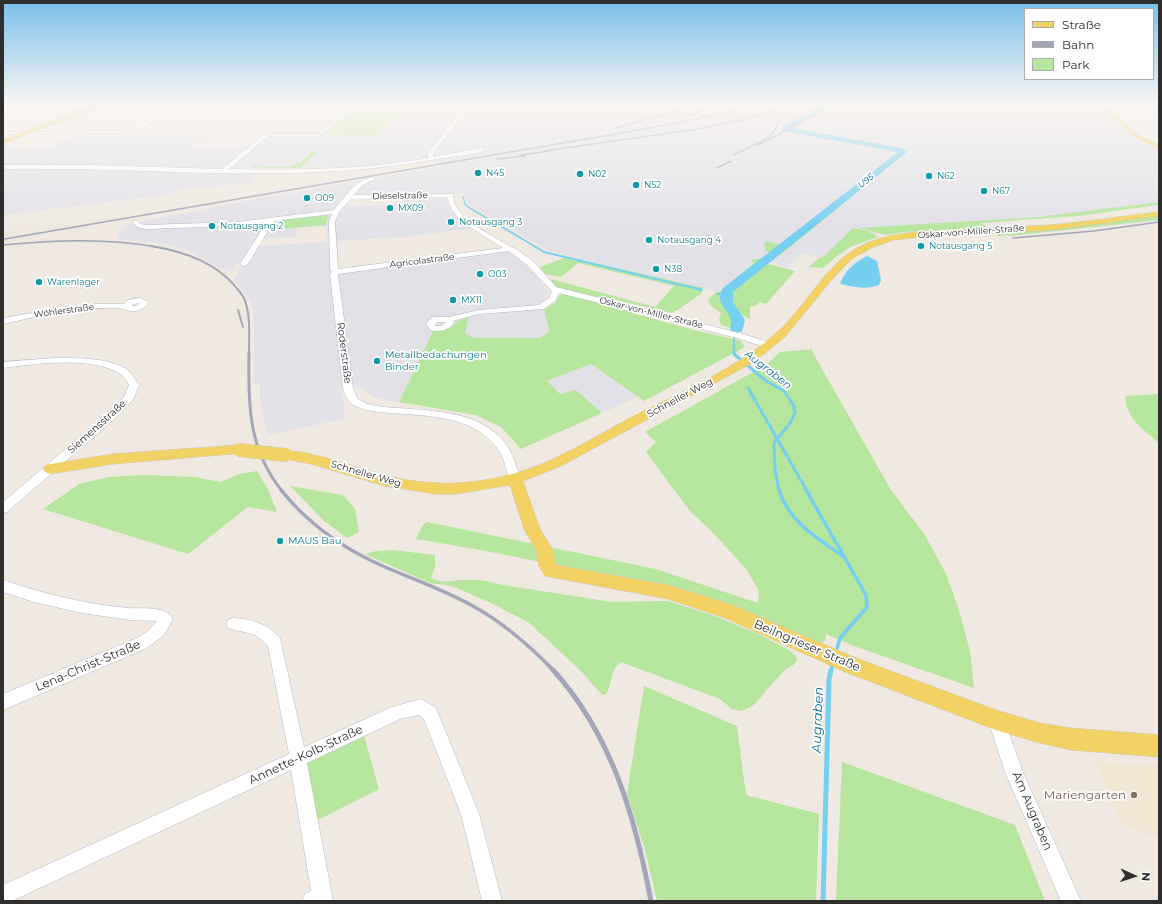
<!DOCTYPE html>
<html>
<head>
<meta charset="utf-8">
<style>
	body { margin:0 }
	#map { position:relative; width:1162px; height:904px; overflow:hidden; background:#efe9e1; font-family:Montserrat,sans-serif }
	canvas { display:block }
	.frame { position:absolute; inset:0; border:4px solid #2e2e2e; pointer-events:none }
	.legend { position:absolute; left:1024px; top:8px; width:130px; height:72px; box-sizing:border-box; background:#fff; border:1px solid #ababab; margin:0; padding:5px 7px; list-style:none; font-size:12px; color:#2e2e2e }
	.legend li { display:flex; align-items:center; gap:8px; height:20px }
	.legend b { width:20px; border:1px solid #ababab }
	.north { position:absolute; left:1114px; top:856px; width:40px; height:40px; -webkit-text-stroke:3px #fff; paint-order:stroke; rotate:93deg; font-size:11px; font-weight:700; line-height:16px; text-align:center; color:#2e2e2e }
	.north::after { content:''; display:block; margin:auto; width:14px; height:18px; background:#2e2e2e; clip-path:polygon(50% 0,100% 100%,50% 72%,0 100%) }
</style>
</head>
<body>
<div id="map">
<canvas width="1162" height="904"></canvas>
<div class="frame"></div>
<ul class="legend">
<li><b style="height:5px;background:#f2d163"></b>Straße</li>
<li><b style="height:5px;background:#a3a6b8"></b>Bahn</li>
<li><b style="height:11px;background:#b6e59e"></b>Park</li>
</ul>
<div class="north">N</div>
</div>
<script>
const c = document.querySelector('canvas').getContext('2d');
c.lineJoin = 'round';
function paint(path, color) { c.fillStyle = color; c.fill(path, 'evenodd'); }
function stroke(path, color, width, dash) { c.strokeStyle = color; c.lineWidth = width; c.lineCap = dash ? 'butt' : 'round'; c.setLineDash(dash || []); c.stroke(path); }
function write(font, color, halo, rows, align = 'center') {
  c.font = font + ' Montserrat,sans-serif'; c.lineWidth = 3.5; c.setLineDash([]); c.textBaseline = 'middle'; c.strokeStyle = halo; c.fillStyle = color; for (const [text, x, y, turn = 0] of rows) {
    c.save(); c.translate(x, y); c.rotate((+turn || 0) * Math.PI / 180); c.textAlign = isNaN(turn) ? turn : align; if (halo) c.strokeText(text, 0, 0); c.fillText(text, 0, 0); c.restore();
  }
}
paint(new Path2D(`
	M272,102H1094L1138,143L1159,150V205L1076,216L897,229L848,240L842,239L822,258L803,253L787,267L759,259L720,293L565,256L550,251L469,205L466,201L464,193L358,195L352,199L346,207L404,203L400,197H444L453,211L474,228L404,237L339,241L338,267L346,273L501,251L511,252L534,273L549,292L542,303L549,331L540,338H474L465,333L469,316L462,318L448,330L433,331L399,402L379,399L353,385L342,388L345,419L267,435L260,399V382L254,385L253,308L247,296L234,279L242,268L245,266L259,246L327,242L326,226L298,228L296,237L257,239L243,260L234,265L236,269L229,272L193,253L166,244L117,239L125,225L251,200L443,166V164L430,160L360,171L361,167H234L233,165L268,137L316,136L322,134L351,110L261,109Z
	M186,136H209L193,147H249L223,168L131,165L3,164V148L50,147L71,137Z
	M27,169H95L258,172L250,183L183,189L167,195L3,215V170Z
	M591,364L638,397L602,413L576,390L560,395L546,381Z`), '#e3e1e8');
paint(new Path2D(`
	M1094,761L1135,765L1159,763V838L1123,826Z`), '#f0e6d1');
paint(new Path2D(`
	M94,107L98,109L72,120L36,130Z
	M312,151L317,152L301,168H252L256,164H259L255,167H292L296,163H299Z
	M849,194L854,195L779,256L766,251L764,245L767,241L780,245L843,195L847,196Z
	M1159,202V205L1078,216L981,223L987,227L904,232L887,235L859,228L1038,217Z
	M326,215L328,216L326,225L270,230L275,222L281,220Z
	M1159,216V220L1009,236L1007,235L997,236L996,234Z
	M853,228L868,231L878,237L850,247L837,256L823,268L809,267L820,257L822,258Z
	M567,257L704,288L701,290L702,293L679,309L671,313L607,298C597,297 565,292 556,287C553,285 552,282 551,279L655,307L674,286L578,263L561,277L545,274L540,267Z
	M754,259H761L770,262L768,264L795,271L766,304L760,302L757,305L750,307V319L729,308L737,320L735,329L721,325L719,320L721,313L710,305L708,300L716,292H720L754,263L751,261Z
	M562,294L574,296L693,330L738,340L742,342L745,347L644,401L591,364L547,381L560,394L576,390L602,413L521,449L501,427L476,415L399,402L433,331C451,332 454,322 469,315L465,333L474,338H540L549,331L544,309L555,303L559,296Z
	M812,349L813,353L891,490L925,535L946,574L958,607L970,651L974,688L854,646L826,634L825,641L818,644L681,590L481,550L416,539L423,525L427,522L656,569L758,603L759,591L746,569L715,535L689,510L646,452L656,442L645,432L766,365L780,352Z
	M1159,394V443C1145,431 1123,416 1126,396Z
	M257,471L268,489L277,512L248,507L188,554L43,509L79,484L109,477L144,475L196,477L220,482L240,474Z
	M290,486L343,495L355,509L359,532L347,538L324,521Z
	M393,550L435,555V567L431,578C444,585 451,580 465,580C478,579 491,582 503,585L612,602L668,601L715,616L758,634L789,650L796,656L797,661L793,665L786,669L769,687L756,703L749,708L741,711L732,709L720,699L621,662C609,671 613,686 605,695H602L581,671L528,622L489,602L452,586L430,583L365,554L376,551Z
	M644,686L737,726L746,795L819,814L816,901H657L645,850L627,794Z
	M364,736L379,789L316,821L305,762Z
	M842,762L1015,825L1045,901H836Z`), '#b6e59e');
paint(new Path2D(`
	M350,111H352L398,112L377,136L322,134Z`), '#c9ec9a');
paint(new Path2D(`
	M867,256L877,261L881,280L879,285C866,290 853,287 840,284C844,271 855,262 867,256Z`), '#75cff0');
stroke(new Path2D(`
	M463,197L465,204L468,207L536,247
	M783,247L852,194`), '#75cff0', 1.5);
stroke(new Path2D(`
	M534,246L544,252L702,290
	M774,254L784,246
	M718,294L726,295
	M734,353V339L739,320L728,304L727,291L766,261`), '#75cff0', 2);
stroke(new Path2D(`
	M734,352V354L766,381L784,391L794,406L795,413L791,422L774,443L775,469L779,491
	M748,388L807,491`), '#75cff0', 3);
stroke(new Path2D(`
	M779,490C788,521 818,539 843,556
	M806,490L866,595L867,607L840,638L836,652
	M831,671L833,663`), '#75cff0', 3.5);
stroke(new Path2D(`
	M823,901L829,679L831,670`), '#75cff0', 5);
paint(new Path2D(`
	M821,102H829L825,106V109L792,128L901,148L907,152L733,292V302L745,320L742,332H732L730,329C737,309 711,307 723,288L898,152L782,131V127L819,107L818,105Z`), '#75cff0');
const minor = new Path2D(`
	M102,102L101,104L3,105V103Z
	M401,102H405L396,110L352,111L319,136H270L266,138L229,169C296,170 362,170 428,158V153L468,102H472L433,154V157L482,148L485,150C477,155 448,157 437,159C294,186 147,166 3,169V165H91L222,169L262,136L270,134H318L347,111H295L293,109H388L395,108Z
	M101,108L267,109L269,110L267,111H175L140,129L121,133L3,134V132L121,131L136,127L168,111L99,110Z
	M3,116L63,117L65,118L63,119L3,118Z
	M373,177L375,178V180C365,182 360,187 354,195L453,194C454,198 453,202 456,206C465,223 495,237 511,247L516,249L533,261L556,287L743,334L771,343L772,345L768,348L737,338L559,293L555,301L544,309L479,314L453,321L454,323C448,331 439,332 430,330L426,323L433,317H449L479,310L539,305L549,298L552,291L527,265L509,251L338,274L353,388L357,398C368,407 384,407 398,408C435,411 480,411 505,443C513,453 516,467 521,479L519,482H511L509,479C506,469 504,456 497,448C473,415 427,416 390,413C378,412 362,411 352,404C347,400 345,394 343,388L330,274L332,272L330,269L329,222L332,214L274,221L248,264L244,266L240,264L267,222L237,226L146,229L137,227L132,222L135,220L141,224L146,225L237,222L334,210C345,197 355,180 373,177ZM448,197C447,218 487,237 503,248L338,269L335,222L339,212L351,199ZM438,322H444L445,323L441,326H436L435,324Z
	M140,298L149,302C142,313 133,312 122,309C117,307 109,308 104,308C70,308 36,317 3,324V318L68,307L96,304H124L128,300ZM140,303L136,306H131L134,304Z
	M54,358C75,358 113,357 130,372C133,376 136,381 139,385L134,398L120,414L7,512L3,513V502L112,410L124,397L129,385C127,382 125,378 122,375C93,355 36,364 3,368V362Z
	M3,580C44,594 85,604 128,608C142,609 166,605 173,619L164,635L147,648L3,710V694L137,638L147,632L157,621L130,620L82,613L34,602L3,592Z
	M233,618C252,619 268,624 280,638L304,747L392,707L421,699L436,708L479,814L502,901H482L461,814L424,719L419,715L400,719L307,763L333,901H302L305,894L311,891L291,770L12,901H3V885L289,754L268,646C255,630 245,634 228,628L226,624L228,620Z
	M996,712L1002,714L1022,770L1081,901H1061L1005,772L988,720L990,714Z`);
const major = new Path2D(`
	M98,102H106L3,144V140Z
	M111,102H119L97,112L92,111Z
	M1095,102H1101L1137,134L1159,145V149L1133,136Z
	M1159,212V216L1052,230L922,237L894,240L873,247L853,258L834,277L785,337L754,362L561,466L523,481L540,529L553,550L556,565L668,585L730,604L856,658L996,710L1040,723L1071,728L1159,735V757L1071,750L1040,743L996,730L843,671L725,618L668,599L545,576L539,566L536,550L524,529L510,485L456,494H435L385,486L311,464L281,458L279,455L281,452C302,446 360,470 384,475C426,486 470,486 512,474C554,463 592,438 630,418C679,393 734,370 775,334C808,306 826,260 867,243C894,232 924,231 952,230C985,228 1017,227 1049,225C1086,222 1122,216 1159,212Z
	M239,445L244,447L246,450L244,453L113,464L50,474L45,472L43,469L45,466L50,464L113,454Z`);
stroke(minor, '#b4b7c1', 1);
stroke(major, '#c9c9c9', 1);
paint(minor, '#fff');
paint(major, '#f2d163');
stroke(new Path2D(`
	M760,108L775,104
	M691,115L719,104
	M616,128L706,102
	M758,145L833,106
	M544,151L691,130L741,120L787,107
	M520,155L550,151
	M734,155C745,149 758,144 768,137C782,127 775,114 794,103
	M497,159L526,156
	M717,168L731,161
	M1013,238L1094,231L1159,222
	M5,239L650,128L717,115L766,102
	M3,245C55,240 106,238 157,247`), '#a3a6b8', 1.5);
stroke(new Path2D(`
	M151,246C182,251 214,261 235,286C238,290 242,294 244,298C251,315 249,335 249,353
	M238,310L243,327`), '#a3a6b8', 2);
stroke(new Path2D(`
	M249,352C248,404 248,449 282,491`), '#a3a6b8', 3);
stroke(new Path2D(`
	M281,490C306,521 338,545 374,562C406,577 440,588 471,605C503,622 529,645 554,671`), '#a3a6b8', 3.5);
stroke(new Path2D(`
	M553,670C612,735 635,817 651,901`), '#a3a6b8', 5);
const majorBridge = new Path2D(`
	M239,450L286,455`);
stroke(majorBridge, '#c9c9c9', 14, []);
stroke(majorBridge, '#f2d163', 13);
const sky = c.createLinearGradient(0, 0, 0, 229);
sky.addColorStop(0, '#7abfeb');
sky.addColorStop(0.45, '#f8f5f2');
sky.addColorStop(1, '#f8f5f200');
c.fillStyle = sky;
c.fillRect(0, 0, 1162, 229);
for (const [x, y, r, color] of [
	[478,173,4,"#0f9aa8"],
	[580,174,4,"#0f9aa8"],
	[929,176,4,"#0f9aa8"],
	[636,185,4,"#0f9aa8"],
	[984,191,4,"#0f9aa8"],
	[307,198,4,"#0f9aa8"],
	[390,208,4,"#0f9aa8"],
	[451,222,4,"#0f9aa8"],
	[212,226,4,"#0f9aa8"],
	[649,240,4,"#0f9aa8"],
	[921,246,4,"#0f9aa8"],
	[656,269,4,"#0f9aa8"],
	[480,274,4,"#0f9aa8"],
	[39,282,4,"#0f9aa8"],
	[453,300,4,"#0f9aa8"],
	[377,361,4,"#0f9aa8"],
	[280,541,4,"#0f9aa8"],
	[1134,795,4,"#8d6e63"]
]) { const dot = new Path2D(); dot.arc(x, y, r, 0, 2 * Math.PI); c.fillStyle = color; c.fill(dot); stroke(dot, '#fff', 1.5); }
write('9px', '#0d838f', '#fff', [
	["N45",486,173],
	["N02",588,174],
	["N62",937,176],
	["N52",644,185],
	["N67",992,191],
	["O09",315,198],
	["MX09",398,208],
	["Notausgang 3",459,222],
	["Notausgang 2",220,226],
	["Notausgang 4",657,240],
	["Notausgang 5",929,246],
	["N38",664,269],
	["O03",488,274],
	["Warenlager",47,282],
	["MX11",461,300]
], 'left');
write('italic 9px', '#0d6fa3', '#fff', [
	["U95",866,181,-38]
]);
write('9px', '#2e2e2e', '#fff', [
	["Dieselstraße",400,196,-1],
	["Oskar-von-Miller-Straße",971,232,-4],
	["Agricolastraße",422,261,-7],
	["Wöhlerstraße",64,311,-8],
	["Oskar-von-Miller-Straße",651,313,14]
]);
write('10px', '#2e2e2e', '#fff', [
	["Roderstraße",344,353,83],
	["Schneller Weg",680,398,-28],
	["Siemensstraße",97,427,-42],
	["Schneller Weg",366,474,16]
]);
write('10px', '#0d838f', '#fff', [
	["Metallbedachungen",385,355],
	["Binder",385,367],
	["MAUS Bau",288,541]
], 'left');
write('italic 11px', '#0d6fa3', '#fff', [
	["Augraben",768,370,38]
]);
write('12px', '#2e2e2e', '#fff', [
	["Beilngrieser Straße",807,646,23],
	["Lena-Christ-Straße",88,666,-23],
	["Annette-Kolb-Straße",306,755,-25],
	["Am Augraben",1032,811,67]
]);
write('12px', '#785e54', '#fff', [
	["Mariengarten",1126,795]
], 'right');
write('italic 13px', '#0d6fa3', '#fff', [
	["Augraben",818,720,-88]
]);
</script>
</body>
</html>
